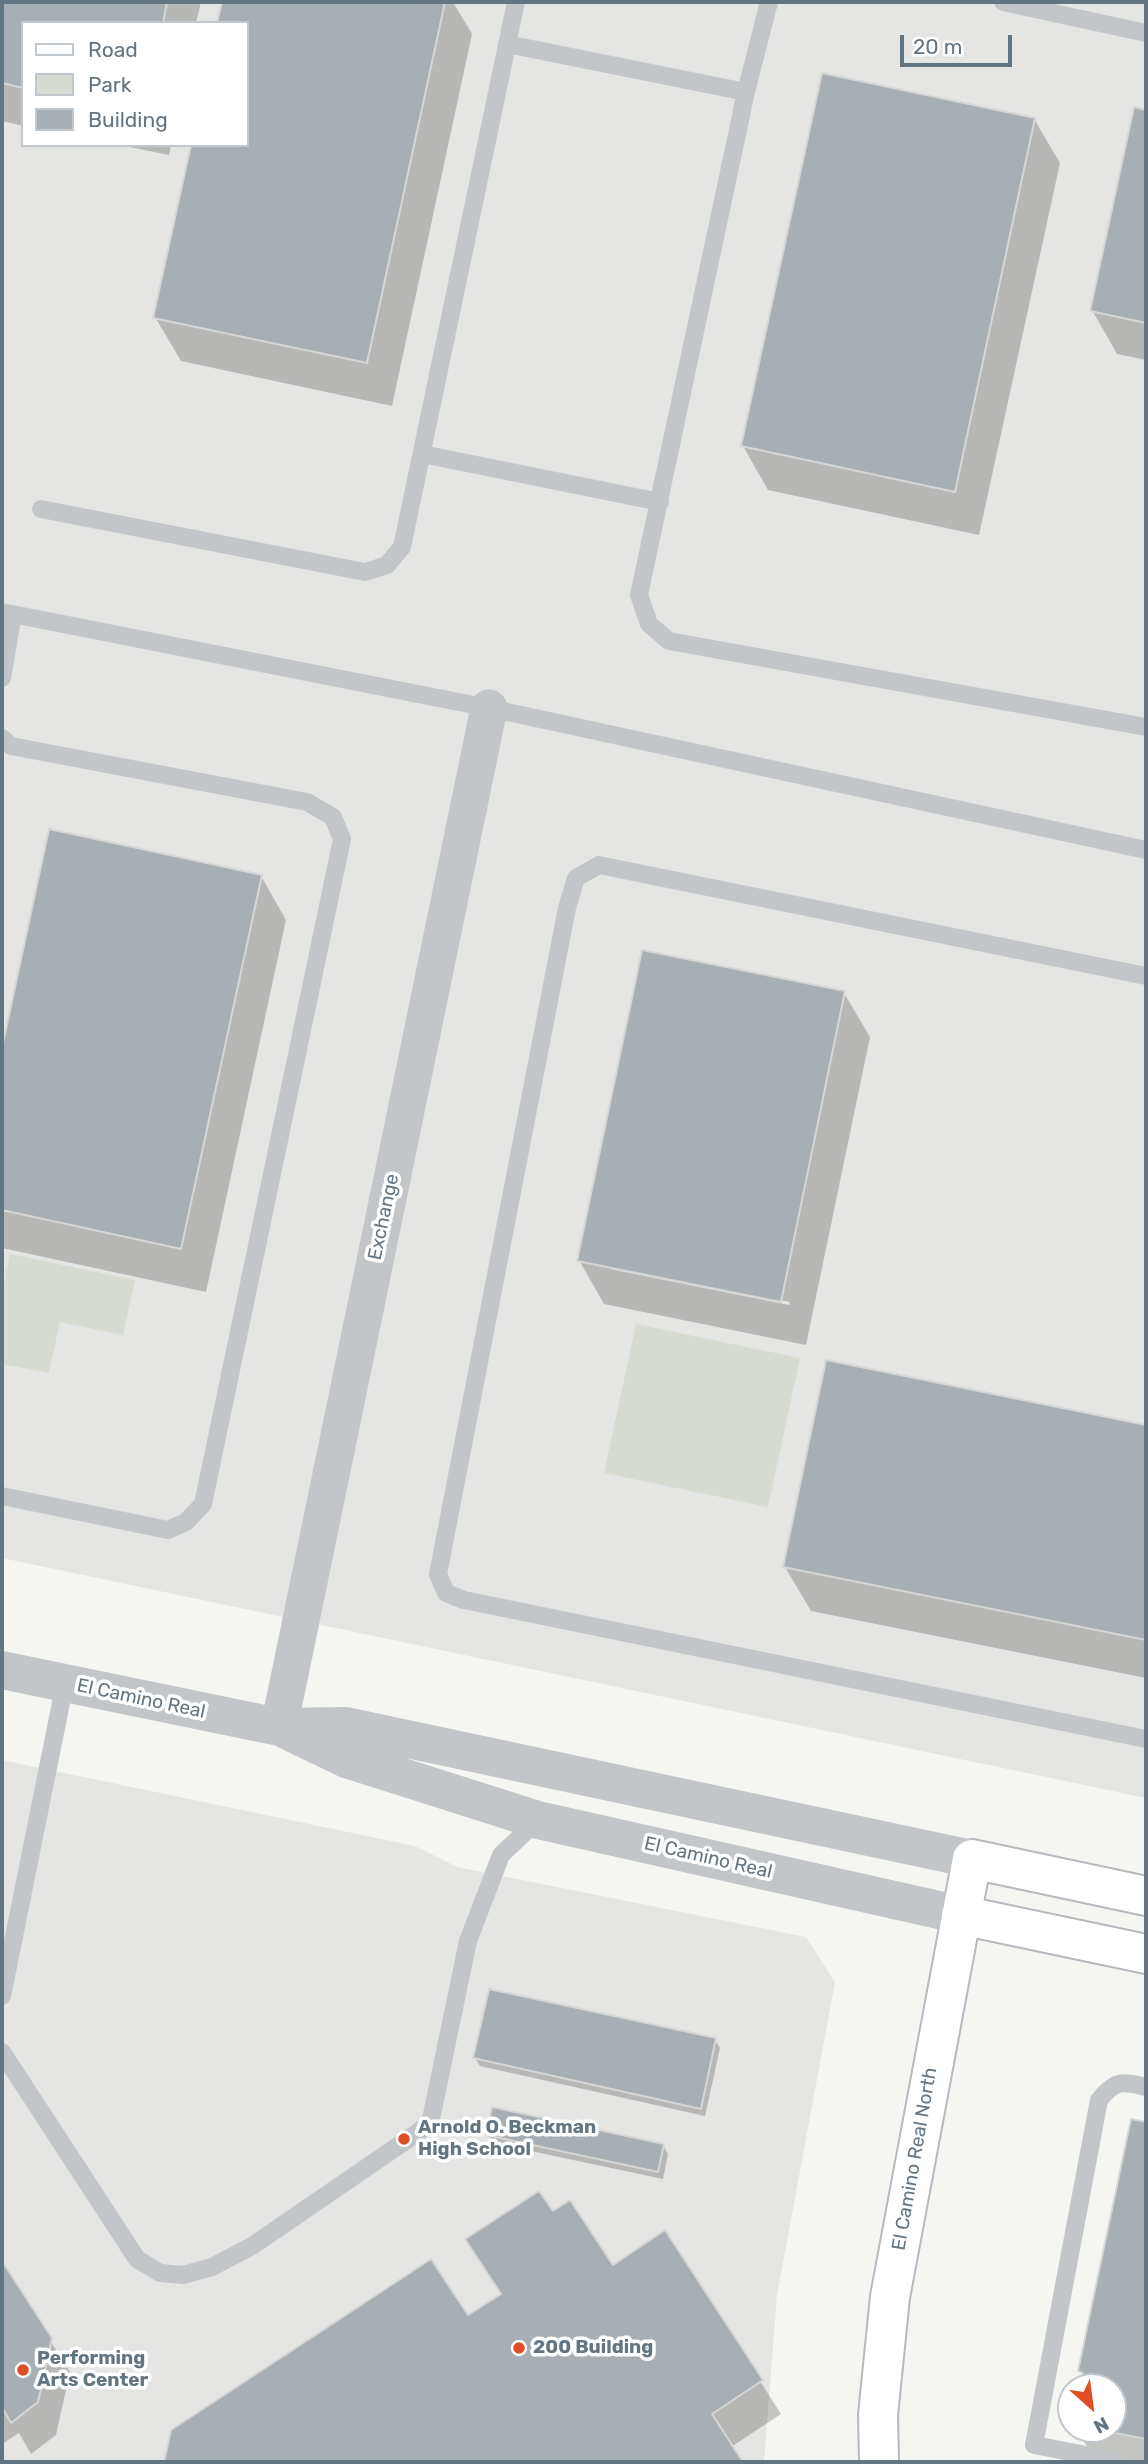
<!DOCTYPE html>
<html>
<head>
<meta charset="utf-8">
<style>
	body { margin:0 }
	#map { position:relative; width:1148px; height:2464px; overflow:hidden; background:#f5f5f1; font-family:Rubik,sans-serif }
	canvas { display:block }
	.frame { position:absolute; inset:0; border:4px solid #647582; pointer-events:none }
	.legend { position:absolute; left:21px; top:21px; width:228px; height:126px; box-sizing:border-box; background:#fff; border:2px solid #c1c8cd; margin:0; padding:9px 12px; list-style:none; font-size:21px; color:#647582 }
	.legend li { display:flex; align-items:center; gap:14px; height:35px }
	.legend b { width:35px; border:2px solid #c1c8cd }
	.north { position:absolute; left:1057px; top:2373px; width:70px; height:70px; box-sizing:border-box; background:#fff; border:2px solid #c1c8cd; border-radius:50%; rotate:152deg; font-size:19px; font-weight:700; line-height:28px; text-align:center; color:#647582 }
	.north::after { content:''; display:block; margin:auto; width:24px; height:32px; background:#e14e25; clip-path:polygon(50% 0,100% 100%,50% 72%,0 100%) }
	.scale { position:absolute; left:900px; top:35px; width:112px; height:32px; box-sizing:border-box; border:4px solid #647582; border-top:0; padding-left:9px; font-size:21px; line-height:24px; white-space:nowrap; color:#647582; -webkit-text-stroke:5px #fff; paint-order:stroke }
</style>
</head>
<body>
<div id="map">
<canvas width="1148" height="2464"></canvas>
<div class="frame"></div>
<ul class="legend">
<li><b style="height:9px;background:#fff"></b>Road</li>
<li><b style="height:19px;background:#d6dcd2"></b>Park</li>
<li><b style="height:19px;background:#a7afb4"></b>Building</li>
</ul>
<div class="north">N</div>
<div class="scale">20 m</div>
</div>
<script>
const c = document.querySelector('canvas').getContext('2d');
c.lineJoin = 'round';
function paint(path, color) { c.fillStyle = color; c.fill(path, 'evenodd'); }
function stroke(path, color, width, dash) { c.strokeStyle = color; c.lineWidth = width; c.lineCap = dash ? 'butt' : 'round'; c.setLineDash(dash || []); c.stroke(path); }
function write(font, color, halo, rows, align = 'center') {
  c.font = font + ' Rubik,sans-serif'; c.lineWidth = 7; c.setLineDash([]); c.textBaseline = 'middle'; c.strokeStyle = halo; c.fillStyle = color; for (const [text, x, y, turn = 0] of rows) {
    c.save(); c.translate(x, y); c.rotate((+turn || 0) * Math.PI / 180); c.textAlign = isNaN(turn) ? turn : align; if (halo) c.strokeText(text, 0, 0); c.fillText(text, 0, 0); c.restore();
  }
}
paint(new Path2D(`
	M2,2H1146V1798L2,1558ZM23,23H247V145H23Z
	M2,1760L415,1846L457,1867L806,1937L835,1982L777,2295L764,2462H2Z`), '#e5e6e4');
paint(new Path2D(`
	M10,1254L135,1280L123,1335L60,1322L49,1373L2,1364V1295Z
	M636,1324L800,1358L768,1507L604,1473Z`), '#d6dcd2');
paint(new Path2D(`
	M2,2H201L196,23H23V126L2,121Z
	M224,2H453L472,34L392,406L181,361L155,317L247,145V23H219Z
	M1135,110L1146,112V360L1117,354L1092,310Z
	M1034,119L1060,163L979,535L768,490L743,446Z
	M120,145H171L169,155Z
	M50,831L261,876L286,920L206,1292L2,1248V1056Z
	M844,993L870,1037L806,1345L604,1304L579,1260ZM610,1265L790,1302L789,1305L610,1269Z
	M827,1362L1146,1427V1678L811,1611L785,1567Z
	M715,2040L720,2048L705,2116L480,2066L475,2058Z
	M1133,2121L1146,2124V2462H1119L1093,2457L1077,2429H1113V2387H1082L1084,2377L1080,2371Z
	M488,2134L663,2145L668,2154L663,2179L493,2143Z
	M552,2213L612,2267L665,2232L781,2414L731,2447L741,2462H166L172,2432L468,2318L502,2295L467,2240Z
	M2,2264L70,2372L56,2435L31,2454L19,2433L2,2444Z`), '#0003');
const building = new Path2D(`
	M2,2H167L163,23H23V88L2,83Z
	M222,2H445L367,363L153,318L191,145H247V23H217Z
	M822,73L1035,118L955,492L741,446Z
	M1134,107L1146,110V323L1090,311Z
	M49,829L262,875L181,1249L2,1210V1048Z
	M642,950L845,991L781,1302L577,1261Z
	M826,1360L1146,1425V1640L783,1567Z
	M489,1989L716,2038L701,2109L473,2058Z
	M492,2107L664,2144L658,2172L486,2135Z
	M1131,2119L1146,2122V2439L1095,2429H1113V2387H1080L1083,2373L1078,2371Z
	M539,2191L553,2211L570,2200L613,2265L665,2230L763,2380L712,2414L743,2462H164L171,2430L431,2259L468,2315L501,2294L465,2239Z
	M2,2261L52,2338L38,2402L11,2423L2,2407Z`);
paint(building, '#a7afb4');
stroke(building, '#d6d6d4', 2);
const secondary = new Path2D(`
	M961,1915L1146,1954
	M879,2462L878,2415L890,2297L972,1859L1146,1896`);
stroke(secondary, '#b4babe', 42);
stroke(new Path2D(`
	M769,2L746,92L639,595L649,624L669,641L1146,727
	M1003,2L1146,33
	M507,44L746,92
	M422,454L660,502
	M41,509L365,572L387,565L402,547L516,2
	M2,612L489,708L1146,850
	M2,678L13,614
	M2,738L11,746L307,802L333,817L342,839L203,1504L186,1522L168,1530L2,1496
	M1146,976L599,865L576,878L567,908L438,1574L446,1593L464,1600L1146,1739
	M2,1996L65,1683
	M2,2052L137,2259L160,2273L183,2275L212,2267L252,2246L430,2124L468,1941L501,1855L538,1820
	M1123,2462L1034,2445L1099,2100C1115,2080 1122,2081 1146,2087`), '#c2c6c9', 18);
stroke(new Path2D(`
	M279,1727L489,708`), '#c2c6c9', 37);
stroke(new Path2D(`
	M2,1670L279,1727L346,1726L972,1859
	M286,1730L346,1759L538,1820L961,1915`), '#c2c6c9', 38);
stroke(secondary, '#fff', 38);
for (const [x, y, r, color] of [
	[404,2139,7,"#e14e25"],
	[519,2348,7,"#e14e25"],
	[23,2370,7,"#e14e25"]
]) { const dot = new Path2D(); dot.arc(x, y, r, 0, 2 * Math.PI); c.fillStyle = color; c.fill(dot); stroke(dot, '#fff', 2.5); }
write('19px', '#647582', '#fff', [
	["Exchange",384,1217,-78],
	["El Camino Real",141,1699,12],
	["El Camino Real",708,1858,13],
	["El Camino Real North",915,2159,-80]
]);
write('bold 19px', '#647582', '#fff', [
	["Arnold O. Beckman",418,2128],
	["High School",418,2150],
	["200 Building",533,2348],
	["Performing",37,2359],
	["Arts Center",37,2381]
], 'left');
</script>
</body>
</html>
